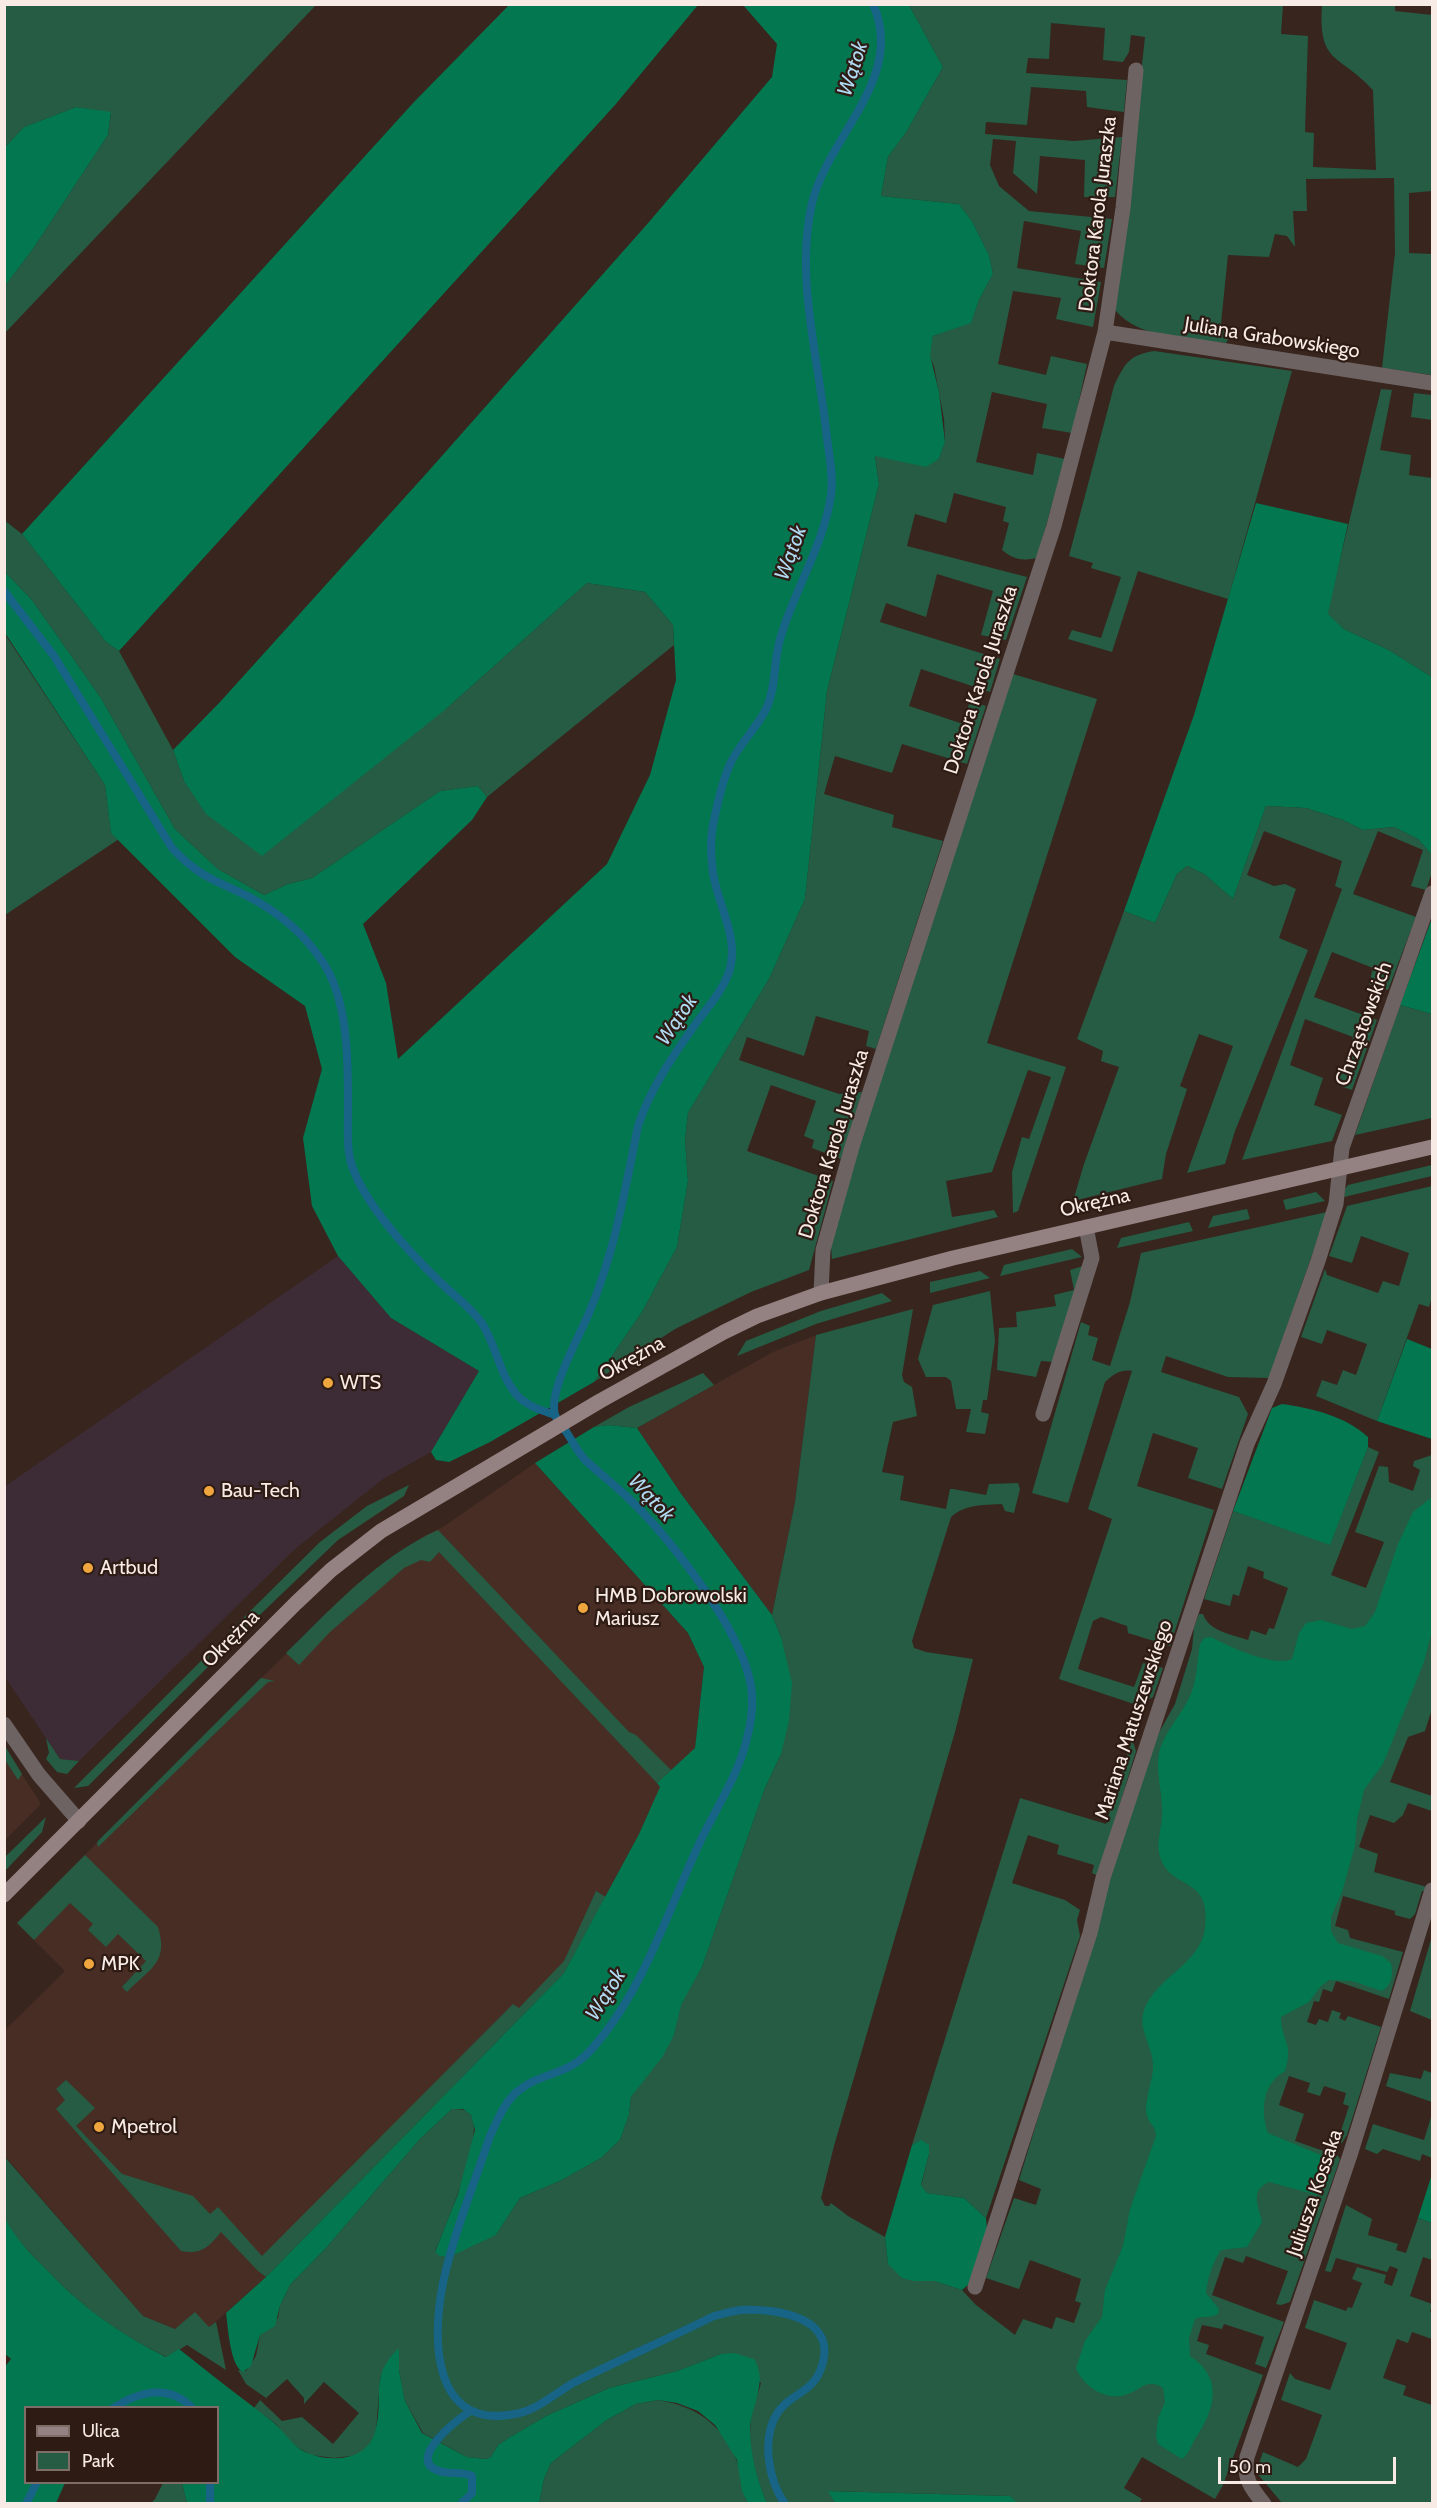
<!DOCTYPE html>
<html>
<head>
<meta charset="utf-8">
<style>
	body { margin:0 }
	#map { position:relative; width:1437px; height:2508px; overflow:hidden; background:#38251e; font-family:Cabin,sans-serif }
	canvas { display:block }
	.frame { position:absolute; inset:0; border:6px solid #f8ebe6; pointer-events:none }
	.legend { position:absolute; left:24px; top:2406px; width:195px; height:78px; box-sizing:border-box; background:#2e1b14; border:2px solid #7f6e68; margin:0; padding:8px 10px; list-style:none; font-size:18px; color:#f8ebe6 }
	.legend li { display:flex; align-items:center; gap:12px; height:30px }
	.legend b { width:30px; border:2px solid #7f6e68 }
	.scale { position:absolute; left:1218px; top:2457px; width:178px; height:27px; box-sizing:border-box; border:3px solid #f8ebe6; border-top:0; padding-left:8px; font-size:18px; line-height:21px; white-space:nowrap; color:#f8ebe6; -webkit-text-stroke:4px #2e1b14; paint-order:stroke }
</style>
</head>
<body>
<div id="map">
<canvas width="1437" height="2508"></canvas>
<div class="frame"></div>
<ul class="legend">
<li><b style="height:8px;background:#948283"></b>Ulica</li>
<li><b style="height:16px;background:#255c43"></b>Park</li>
</ul>
<div class="scale">50 m</div>
</div>
<script>
const c = document.querySelector('canvas').getContext('2d');
c.lineJoin = 'round';
function paint(path, color) { c.fillStyle = color; c.fill(path, 'evenodd'); }
function stroke(path, color, width, dash) { c.strokeStyle = color; c.lineWidth = width; c.lineCap = dash ? 'butt' : 'round'; c.setLineDash(dash || []); c.stroke(path); }
function write(font, color, halo, rows, align = 'center') {
  c.font = font + ' Cabin,sans-serif'; c.lineWidth = 4.5; c.setLineDash([]); c.textBaseline = 'middle'; c.strokeStyle = halo; c.fillStyle = color; for (const [text, x, y, turn = 0] of rows) {
    c.save(); c.translate(x, y); c.rotate((+turn || 0) * Math.PI / 180); c.textAlign = isNaN(turn) ? turn : align; if (halo) c.strokeText(text, 0, 0); c.fillText(text, 0, 0); c.restore();
  }
}
paint(new Path2D(`
	M816,1335L795,1502L772,1615L682,1495L637,1428L773,1352Z
	M535,1463L688,1633L704,1667L695,1748L661,1787L639,1834L564,1973L266,2277L209,2328L175,2329L143,2316L5,2156L4,2031L65,1971L17,1923L261,1678L374,1570L424,1536L443,1527Z
	M4,1746L41,1804L5,1840H4Z`), '#472d23');
paint(new Path2D(`
	M338,1256L391,1318L479,1371L431,1452L383,1479L295,1549L79,1761L60,1759L5,1677L4,1487Z`), '#3d2c36');
paint(new Path2D(`
	M4,5H316L5,333V286L33,249L108,135L111,113L76,107L24,127L5,147Z
	M909,5H1283L1281,34L1308,36L1305,132L1314,133L1313,167L1376,170L1373,90C1339,53 1318,65 1322,5H1395V11L1432,15V191L1409,193V253L1432,254V375L1382,368L1395,253L1394,178L1306,179L1307,211H1293L1295,247L1287,236L1275,234L1269,257L1228,255L1221,323L1230,336L1226,343C1190,338 1140,340 1115,310L1145,37L1131,35L1129,52L1123,62L1103,60L1105,28L1051,23L1049,59L1028,58L1026,73L1127,80L1124,112L1087,107L1086,91L1031,87L1027,125L986,122L985,134L1074,141L1122,137L1115,197H1084L1085,160L1040,156L1037,194L1013,173L1016,141L993,139L990,165L999,186L1029,211L1112,219L1104,268L1075,264L1081,231L1024,221L1017,268L1101,282L1093,327L1056,319L1061,298L1013,291L998,364L1046,375L1051,356L1087,364L1072,433L1042,428L1047,404L992,392L976,462L1033,475L1037,453L1065,459L1037,558C1021,561 1015,560 1002,550L1009,523L1003,521L1006,507L954,493L946,523L915,514L907,546L1027,577L1006,640L981,635L993,591L937,574L926,617L886,603L880,622L1000,659L990,692L921,669L909,706L963,724L970,701L986,706L967,764L902,744L892,773L835,756L824,794L894,815L892,827L943,841L876,1049L866,1046L869,1031L816,1016L804,1056L747,1037L739,1060L839,1094L862,1092L841,1159L812,1148L814,1140L804,1136L816,1101L771,1085L747,1151L833,1181L809,1270L751,1292L675,1329L594,1382L642,1312L677,1247L688,1181L685,1140L688,1113L769,979L805,899L827,691L879,484L875,455L926,466L939,459L945,442L944,419L934,366L929,355L933,336L971,322L979,300L993,274L989,255L972,221L959,204L881,196L888,157L907,131L943,67Z
	M1154,351L1292,371L1228,599L1138,571L1112,652L1068,639L1072,630L1101,638L1121,577L1091,568L1093,563L1069,556L1114,386C1125,363 1129,355 1154,351Z
	M1381,389L1392,390L1380,450L1411,455L1409,475L1432,478V677L1389,650L1344,629L1327,614Z
	M1414,393L1432,395V420L1411,417Z
	M4,520L22,534L106,642L119,651L173,750L184,781L446,709L587,583L645,592L673,625L674,645L487,797L478,786L440,791L312,878L288,884L264,895L218,869L175,829L101,698L32,600L5,572Z
	M4,633L105,785L111,832L119,839L5,915Z
	M1013,674L1097,699L987,1043L1066,1067L1018,1211L1013,1213L1012,1172L1022,1137L1029,1139L1051,1077L1028,1070L992,1172L946,1181L952,1217L994,1210L998,1217L832,1259L831,1247L861,1135Z
	M1266,806L1306,808L1343,820L1363,830L1394,827L1418,839L1432,855V872L1426,890L1411,886L1423,850L1378,831L1353,894L1416,917L1388,990L1369,984L1373,968L1332,952L1314,997L1377,1020L1352,1090L1337,1085L1353,1037L1305,1019L1290,1065L1323,1078L1314,1105L1342,1115L1332,1141L1242,1160L1342,889L1335,886L1342,861L1264,831L1247,875L1274,886L1285,884L1296,889L1279,938L1308,950L1235,1131L1225,1164L1187,1173L1233,1046L1199,1034L1180,1086L1187,1089L1166,1154L1162,1179L1073,1201L1084,1164L1119,1067L1101,1061L1103,1051L1077,1039L1124,911L1155,923L1177,874L1187,866L1204,874L1233,899Z
	M1400,1005L1432,1014V1118L1355,1135Z
	M1432,1165V1176L1344,1197L1345,1189L1348,1185Z
	M1432,1186V1297L1429,1307L1419,1304L1377,1421L1316,1396L1322,1380L1337,1385L1343,1370L1356,1375L1367,1344L1327,1330L1322,1344L1301,1337L1325,1269L1327,1275L1378,1293L1383,1281L1399,1286L1409,1253L1361,1236L1352,1263L1329,1256L1347,1206Z
	M1316,1192L1325,1201L1286,1210L1283,1200Z
	M1247,1209L1250,1219L1208,1228L1213,1216Z
	M1327,1212L1269,1378L1228,1377L1166,1356L1161,1372L1239,1397L1248,1414L1222,1489L1188,1478L1198,1448L1153,1433L1137,1486L1214,1510L1170,1646L1128,1633L1127,1626L1101,1617L1093,1621L1078,1669L1134,1687L1143,1663L1163,1668L1153,1697L1137,1705L1059,1679L1112,1519L1088,1509L1132,1371C1120,1369 1113,1375 1105,1382L1068,1503L1032,1493L1081,1322L1090,1326L1088,1335L1098,1338L1092,1360L1110,1366L1130,1302L1141,1253Z
	M1189,1222L1193,1231L1117,1248L1121,1238Z
	M1072,1249L1082,1257L1000,1276L1004,1265Z
	M1083,1266L1054,1362L1041,1361L1036,1377L997,1370L999,1328L1017,1327L1016,1312L1056,1306L1054,1295L1074,1290L1070,1270Z
	M980,1271L990,1278L930,1293V1282Z
	M990,1291L995,1341L987,1400H983L981,1412L989,1414L985,1434L966,1432L971,1409H956L951,1381L946,1377H926L918,1359L933,1305Z
	M882,1293L892,1301L816,1324L737,1356L746,1341L821,1311Z
	M913,1309L902,1375L904,1382L912,1387L917,1416L893,1422L882,1472L904,1476L900,1500L946,1509L950,1489H953L986,1495L989,1484L1018,1483L1020,1489L1014,1513L1005,1511L1002,1504C984,1505 965,1504 951,1517L912,1641L914,1648L926,1652L973,1659L955,1732L834,2146L821,2198L825,2206H829L831,2203L848,2216L885,2237L888,2263L914,2281H934L962,2290L976,2305L1015,2335L1023,2319L1052,2329L1056,2317L1074,2323L1081,2303L1075,2301L1081,2279L1030,2260L1019,2289L986,2278L1014,2198L1036,2205L1041,2189L1019,2180L1045,2095L1044,2087L1153,1743L1175,1704L1192,1649L1194,1627L1199,1614H1203C1209,1632 1232,1634 1248,1640L1251,1630L1266,1635L1269,1628L1274,1629L1288,1588L1263,1578L1264,1572L1248,1566L1239,1596L1233,1594L1230,1606L1204,1599L1233,1511L1330,1544L1368,1447L1379,1452L1331,1575L1366,1588L1384,1542L1355,1532L1379,1466L1388,1467L1389,1482L1413,1491L1420,1470L1413,1466L1414,1461L1432,1455V1709L1425,1731L1408,1737L1390,1782L1432,1796V1811L1408,1803L1403,1815L1394,1823L1370,1815L1359,1847L1378,1854L1374,1872L1427,1887L1426,1892L1422,1891L1415,1914L1410,1919L1395,1915V1911L1343,1896L1335,1926L1348,1930L1350,1938L1403,1952L1389,1999L1336,1981L1332,1992L1323,1989L1319,2002L1314,2001L1307,2022L1316,2025L1319,2019L1328,2022L1332,2010L1341,2013L1339,2018L1345,2021L1348,2016L1381,2027L1347,2135L1342,2143H1337L1349,2106L1343,2104L1346,2093L1324,2086L1320,2096L1307,2092L1310,2083L1289,2076L1279,2105L1304,2114L1295,2141L1338,2156L1340,2159L1290,2302L1281,2305L1276,2304L1288,2271L1246,2256L1243,2263L1225,2257L1212,2295L1284,2322L1266,2368L1255,2364L1264,2337L1224,2324L1222,2329L1202,2325L1197,2341L1209,2345L1206,2354L1263,2375L1223,2485L1215,2499L1142,2457L1124,2488L1142,2499L1139,2503L1018,2504L1010,2496L829,2491L835,2503H767C756,2477 747,2449 751,2420C752,2407 758,2395 761,2383L721,2354L677,2371L609,2388L546,2416L510,2437L498,2445L491,2457L486,2459L467,2457L423,2433L405,2401L399,2370V2349L380,2378L376,2432L370,2446L358,2455L334,2458L311,2455L292,2444L276,2424L254,2408L260,2400L282,2421L302,2417L333,2444L359,2413L324,2382L304,2404V2398L287,2379L266,2398L246,2384L238,2370L246,2371L256,2356L260,2335L278,2318L280,2306L290,2285L326,2248L420,2139L452,2109C460,2109 468,2109 472,2117C483,2139 445,2227 435,2252L496,2235L520,2198L562,2180L601,2158L620,2140L629,2115L631,2097L674,2035L680,2005L702,1967L765,1788L781,1754V1637L772,1615L795,1502L816,1335Z
	M703,1373L714,1385L637,1428L608,1425L594,1427L629,1407Z
	M409,1485L404,1496L338,1540L241,1633L230,1631L320,1542L367,1506Z
	M438,1530L629,1732L636,1735L671,1770L657,1783L439,1552L430,1562L421,1560L404,1568L330,1632L299,1665L286,1653C332,1608 378,1557 438,1530Z
	M209,1653L208,1667L88,1786L74,1788Z
	M261,1678L275,1681L268,1682L98,1847L97,1842Z
	M46,1738L60,1759L79,1761L67,1774L57,1772L46,1759L49,1753Z
	M1132,1739L1136,1751L1098,1876L1092,1873L1094,1865L1057,1854L1059,1845L1028,1835L1012,1883L1065,1900L1080,1910L1077,1920L1080,1936L986,2218L964,2198L927,2193L921,2186L929,2154L921,2141L912,2145L1020,1798L1106,1824Z
	M5,1746L22,1774L18,1780L5,1760Z
	M46,1817L42,1832L5,1871V1857Z
	M85,1855L158,1927C169,1963 150,1968 127,1992L122,1987L146,1961L118,1934L106,1947L88,1930L93,1924L70,1903L34,1940L17,1923Z
	M596,1891L606,1897L564,1973L266,2277L258,2271L221,2232C209,2247 201,2255 181,2251L56,2109L65,2100L56,2089L66,2080L95,2108L76,2126L122,2174L193,2196L210,2214L218,2207L262,2256L513,2004L519,2008L564,1961Z
	M1432,1936V2020L1410,2011Z
	M1424,2070L1432,2073V2102L1386,2086L1390,2073L1421,2079Z
	M1432,2114V2158L1422,2154L1420,2161L1383,2149L1377,2154L1365,2149L1373,2124L1424,2140Z
	M4,2156L143,2316L175,2329L195,2312L209,2327L216,2322L226,2370L187,2345L167,2357C111,2330 80,2305 37,2260C26,2248 13,2237 6,2221C3,2213 4,2168 4,2156Z
	M1346,2205L1372,2219L1368,2235L1398,2244L1396,2250L1406,2253L1418,2218L1432,2223V2260L1423,2257L1410,2296L1432,2304L1430,2312L1432,2313V2339L1412,2332L1408,2343L1397,2339L1383,2378L1406,2386L1403,2395L1432,2405V2503H1282L1256,2472L1263,2452L1298,2467L1306,2459L1322,2415L1281,2400L1290,2373L1295,2379L1330,2390L1347,2343L1305,2328L1314,2300L1346,2311L1348,2307L1352,2308L1362,2283L1352,2279L1357,2267L1386,2275L1384,2283L1392,2286L1398,2269L1390,2266L1387,2272L1336,2258L1331,2272L1325,2271Z
	M658,2400C697,2407 719,2422 736,2459C742,2473 741,2489 748,2503L539,2504L544,2479L551,2463L607,2420L636,2404Z
	M163,2483H182L187,2503L150,2504L155,2499Z`), '#255c43');
paint(new Path2D(`
	M510,4L698,5L615,105L119,651L106,642L22,534L414,102Z
	M743,5H909L943,67L907,131L888,157L881,196L959,204L972,221L989,255L993,274L979,300L971,323L933,336L930,355L939,392L945,442L939,459L926,467L875,456L879,484L827,691L805,899L769,979L688,1113L685,1140L688,1181L677,1247L642,1312L594,1382L490,1442L449,1462L436,1460L431,1452L479,1371L391,1318L338,1256L312,1206L303,1138L322,1069L305,1006L235,957L111,833L105,785L5,633V572L32,600L101,698L175,829L218,869L264,895L288,884L312,878L440,791L478,786L487,797L472,820L363,924L386,983L398,1059L607,864L650,775L676,680L673,625L645,592L587,583L446,709L262,856L206,814L184,781L173,750L220,702L425,475L649,222L772,77L777,44Z
	M76,107L111,112L108,135L33,249L5,286V147L24,127Z
	M1256,503L1348,524L1328,614L1344,629L1389,650L1432,677V855L1418,839L1394,827L1363,830L1343,820L1306,808L1266,806L1233,899L1204,874L1187,866L1177,874L1155,923L1124,911L1194,715Z
	M1432,918V1014L1400,1005Z
	M1407,1339L1432,1349V1439L1377,1421Z
	M1282,1404C1312,1408 1345,1416 1368,1437V1447L1330,1545L1233,1511L1272,1408Z
	M608,1425L637,1428L682,1495L772,1615L781,1637L792,1683L789,1721L781,1754L765,1788L702,1967L681,2005L674,2035L663,2056L631,2097L629,2115L620,2140L601,2158L562,2180L520,2198L496,2235L449,2257L440,2256L435,2252L458,2194L475,2130L471,2115L463,2109H452L420,2139L326,2248L290,2285L280,2306L275,2326L260,2335L251,2366L243,2372C230,2366 228,2327 226,2313L266,2277L564,1973L639,1834L660,1787L657,1783L695,1748L704,1667L688,1633L535,1463L594,1427Z
	M1432,1497V1631L1424,1662L1383,1764L1364,1790L1357,1820L1355,1846L1342,1892L1331,1917V1931L1338,1943L1382,1956L1391,1963C1393,1975 1393,1984 1382,1991L1352,1981L1329,1980L1321,1986L1309,2002L1281,2017C1281,2041 1294,2042 1285,2071C1263,2083 1260,2110 1268,2133L1323,2156L1332,2165C1330,2177 1328,2189 1317,2195L1269,2182C1249,2191 1259,2206 1262,2222L1247,2247L1221,2250C1212,2264 1208,2277 1206,2293L1219,2309L1218,2314C1210,2319 1204,2315 1195,2319L1189,2338L1190,2356C1225,2379 1214,2411 1195,2439C1191,2446 1189,2454 1182,2459L1158,2444L1156,2436L1158,2418L1165,2402L1163,2388C1146,2377 1141,2391 1125,2395C1105,2401 1083,2386 1076,2368L1085,2341L1102,2317L1105,2290L1123,2246L1130,2209L1156,2136C1156,2126 1150,2125 1147,2116C1143,2105 1153,2080 1153,2067C1154,2047 1137,2030 1144,2010C1156,1977 1201,1964 1205,1928C1212,1875 1171,1891 1160,1857C1156,1844 1161,1830 1162,1817C1164,1795 1154,1771 1160,1749C1166,1730 1181,1715 1189,1698C1197,1683 1197,1661 1200,1644L1204,1638L1211,1637C1230,1647 1272,1667 1292,1659L1299,1633L1306,1623L1321,1620L1352,1629L1365,1626L1375,1612L1398,1544L1413,1512Z
	M921,2140L929,2145V2154L921,2185L927,2193L964,2198L986,2218L987,2230L969,2284L962,2290L934,2281H914L902,2278L888,2264L885,2237L912,2145Z
	M1432,2174V2223L1418,2218Z
	M5,2218C15,2238 29,2252 45,2268C83,2308 117,2332 166,2357L179,2349C210,2374 242,2398 273,2422C286,2433 293,2448 310,2454C334,2463 368,2459 375,2432C385,2398 368,2376 399,2348V2370L405,2401L422,2433L467,2457L486,2459L491,2457L498,2445L510,2437L546,2416L609,2388L677,2371L721,2354L734,2353L754,2359C769,2382 750,2407 750,2431C751,2457 757,2480 767,2503H748L742,2491L737,2460L715,2425L698,2411L677,2403L658,2400L636,2404L607,2420L551,2463L544,2479L539,2504L187,2503L182,2483L218,2482V2408H26V2482L65,2483L56,2503H5L4,2368L11,2359L4,2353Z
	M828,2491L1010,2496L1018,2503H835Z`), '#03774f');
stroke(new Path2D(`
	M4,591L54,656L172,848C201,879 216,880 251,898C279,913 305,935 322,961C349,1000 348,1063 348,1110C348,1129 346,1150 353,1169C368,1208 411,1254 441,1283C454,1296 473,1309 483,1325C496,1346 499,1373 516,1394C526,1406 541,1410 555,1415
	M113,2408C138,2392 169,2383 192,2408
	M210,2482V2504
	M26,2504L37,2482
	M461,2504L472,2493V2476C461,2471 450,2475 439,2471C405,2460 457,2420 469,2412
	M785,2504C768,2480 761,2437 778,2412C790,2394 811,2393 820,2371C842,2318 778,2308 741,2310C732,2311 723,2314 714,2316C668,2339 621,2359 575,2382C555,2393 538,2410 515,2414C432,2430 432,2340 443,2283C453,2235 475,2182 490,2136C497,2121 505,2101 518,2091C541,2072 567,2076 590,2051C643,1993 667,1912 700,1842C717,1806 740,1773 748,1734C752,1717 754,1698 750,1681C738,1625 667,1534 625,1495C612,1483 598,1472 585,1460C577,1451 572,1440 565,1430C562,1426 557,1420 555,1415C549,1396 570,1354 578,1337C612,1269 623,1200 638,1126C651,1087 673,1056 697,1022C708,1007 723,990 729,972C740,938 718,906 713,873C711,858 710,840 713,825C717,805 722,781 731,762C741,742 758,727 767,707C777,684 773,660 781,636C795,589 824,544 831,495C834,474 828,451 826,430C818,356 795,277 812,203C828,136 906,78 873,4`), '#186486', 8);
stroke(new Path2D(`
	M1105,332L1432,383
	M821,1293L823,1250L852,1147L1054,526L1105,332L1123,208L1136,70
	M1043,1414L1092,1258L1086,1227
	M4,1724L39,1775L79,1821
	M975,2287L1090,1933L1103,1878L1247,1444L1274,1384L1318,1261L1336,1204L1342,1148L1432,893
	M1264,2504C1251,2488 1243,2478 1247,2457L1350,2155L1432,1890`), '#6e6363', 15);
stroke(new Path2D(`
	M4,1895L296,1603L331,1570L381,1531L600,1401L724,1332L757,1316L821,1293L953,1258L1432,1147`), '#948283', 15);
for (const [x, y, r, color] of [
	[328,1383,6,"#f0a63e"],
	[209,1491,6,"#f0a63e"],
	[88,1568,6,"#f0a63e"],
	[583,1608,6,"#f0a63e"],
	[89,1964,6,"#f0a63e"],
	[99,2127,6,"#f0a63e"]
]) { const dot = new Path2D(); dot.arc(x, y, r, 0, 2 * Math.PI); c.fillStyle = color; c.fill(dot); stroke(dot, '#2e1b14', 2); }
write('20px', '#f8ebe6', '#2e1b14', [
	["Doktora Karola Juraszka",1098,214,-83],
	["Juliana Grabowskiego",1272,338,9],
	["Doktora Karola Juraszka",981,680,-72],
	["Chrząstowskich",1364,1024,-70],
	["Doktora Karola Juraszka",834,1144,-73],
	["Okrężna",1095,1203,-13],
	["Okrężna",632,1359,-29],
	["Okrężna",231,1639,-45],
	["Mariana Matuszewskiego",1134,1720,-72],
	["Juliusza Kossaka",1315,2193,-71]
]);
write('20px', '#f8ebe6', '#2e1b14', [
	["WTS",340,1383],
	["Bau-Tech",221,1491],
	["Artbud",100,1568],
	["HMB Dobrowolski",595,1596],
	["Mariusz",595,1619],
	["MPK",101,1964],
	["Mpetrol",111,2127]
], 'left');
write('italic 21px', '#b0dbf3', '#2e1b14', [
	["Wątok",853,69,-72],
	["Wątok",791,553,-70],
	["Wątok",677,1020,-56],
	["Wątok",651,1498,47],
	["Wątok",606,1995,-58]
]);
</script>
</body>
</html>
